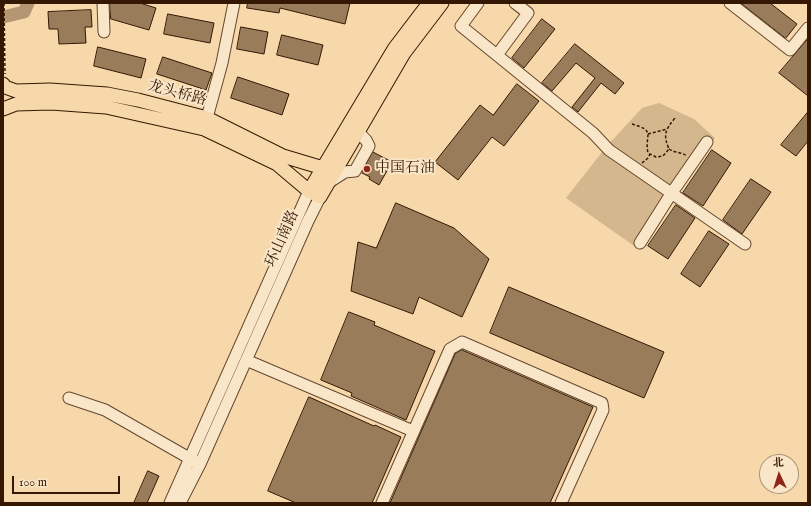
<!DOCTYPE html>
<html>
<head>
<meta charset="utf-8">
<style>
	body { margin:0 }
	#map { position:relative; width:811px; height:506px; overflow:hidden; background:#f6d8aa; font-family:"IM FELL English","Noto Serif SC",serif }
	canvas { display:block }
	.frame { position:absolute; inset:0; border:4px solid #351804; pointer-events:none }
	.north { position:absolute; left:759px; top:454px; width:40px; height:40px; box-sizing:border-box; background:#f9e6c8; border:1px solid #ab947a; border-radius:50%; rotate:356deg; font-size:11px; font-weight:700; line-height:16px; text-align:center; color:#351804 }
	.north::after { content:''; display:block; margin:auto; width:14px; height:18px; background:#8f2418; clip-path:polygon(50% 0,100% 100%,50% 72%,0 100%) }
	.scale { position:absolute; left:12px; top:476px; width:108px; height:18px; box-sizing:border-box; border:2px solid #351804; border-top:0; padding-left:5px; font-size:12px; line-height:14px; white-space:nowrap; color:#351804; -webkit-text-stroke:3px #f9e6c8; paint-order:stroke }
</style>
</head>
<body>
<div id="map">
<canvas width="811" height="506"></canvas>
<div class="frame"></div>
<div class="north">北</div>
<div class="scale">100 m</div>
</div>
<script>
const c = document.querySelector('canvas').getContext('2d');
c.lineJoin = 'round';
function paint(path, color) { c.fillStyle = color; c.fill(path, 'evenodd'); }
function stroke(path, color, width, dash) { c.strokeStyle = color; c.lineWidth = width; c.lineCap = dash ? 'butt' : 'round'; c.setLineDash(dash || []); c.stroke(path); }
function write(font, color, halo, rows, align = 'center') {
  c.font = font + ' "IM FELL English","Noto Serif SC",serif'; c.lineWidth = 4; c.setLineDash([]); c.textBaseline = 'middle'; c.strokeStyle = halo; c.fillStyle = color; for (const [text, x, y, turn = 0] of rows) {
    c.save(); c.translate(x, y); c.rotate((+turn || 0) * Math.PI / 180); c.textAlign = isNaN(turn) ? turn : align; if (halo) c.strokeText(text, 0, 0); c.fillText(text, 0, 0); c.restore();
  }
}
paint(new Path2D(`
	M659,103L694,119L715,138L637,248L566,198L606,147L642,108Z`), '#d5b78e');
stroke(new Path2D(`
	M3,17L24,12L28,3`), '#b49772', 13);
const building = new Path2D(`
	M110,3H140L156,8L149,30L111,19Z
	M248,3H350L345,24L280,8L279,13L247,8Z
	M741,3H770L797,24L786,38Z
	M91,10L92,27H85L86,43L59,44L58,29H49L48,12Z
	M168,14L214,23L210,43L164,34Z
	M542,19L555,29L524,68L512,58Z
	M241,27L268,32L264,54L237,49Z
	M282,35L323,45L318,65L277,55Z
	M808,39V96L779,73Z
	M575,44L624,83L615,94L601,83L578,112L572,107L595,78L576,63L552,91L542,83Z
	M98,47L146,59L141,78L94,66Z
	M163,57L212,73L206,90L157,74Z
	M238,77L289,94L282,115L231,98Z
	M517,84L539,101L504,146L492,137L458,180L435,162L480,105L493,115Z
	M808,112V141L796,156L781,145Z
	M712,150L731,163L703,206L683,193Z
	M373,152L392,162L379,185L369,179L370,177L362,173Z
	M751,179L771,192L742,234L723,220Z
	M396,203L454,228L489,259L462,317L419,297L413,314L351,291L358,242L376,248Z
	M676,205L695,218L668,259L648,246Z
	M709,231L729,244L700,287L681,274Z
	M509,287L664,352L644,398L490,333Z
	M349,312L375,322L374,325L435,351L406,420L351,396L352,393L321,380Z
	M462,350L593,407L550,503H390L455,354Z
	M309,397L374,426L375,425L401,437L372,503H296L268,491Z
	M148,471L159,476L147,503H134Z`);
paint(building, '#997c5a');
stroke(building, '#351804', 1);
const minor = new Path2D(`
	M103,3L104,32
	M478,3L461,26L593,133L609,150L745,244
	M730,3L790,50L808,28
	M497,55L528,13L515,3
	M205,125L222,63L234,3
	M328,183L345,172L355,171L369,146L366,140L358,132
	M640,243L671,194L707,142
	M246,360L413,431
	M69,398L105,410L196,462
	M170,503L309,191
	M180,503L200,464L308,221L320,197
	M382,503L450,349L462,342L602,403L603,410L561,503`);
const major = new Path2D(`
	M3,84L5,87L16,91L50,90L107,94L138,100L207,118L283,156L323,168L334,173
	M3,109L16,104L51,103L106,107L204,129L277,164L309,191L320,197L404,53L442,3
	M309,191L394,49L429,3`);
stroke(minor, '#65482e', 13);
stroke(major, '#351804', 15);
stroke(new Path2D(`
	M4,3L5,74
	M632,124C657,131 644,135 648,153L656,157L663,156L669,149C663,135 665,130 675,118
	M648,134L667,129
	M669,149C675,153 682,152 687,156
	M642,163L648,158L650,154`), '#351804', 1.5, [3, 2]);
stroke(minor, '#f9e6c8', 11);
stroke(major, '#f6d8aa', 13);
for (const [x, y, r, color] of [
	[367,169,4,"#8f2418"]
]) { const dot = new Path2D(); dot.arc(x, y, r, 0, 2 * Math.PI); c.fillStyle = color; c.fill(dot); stroke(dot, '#f9e6c8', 1.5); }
write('15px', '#351804', '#f9e6c8', [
	["龙头桥路",177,94,15],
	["环山南路",283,239,-66]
]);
write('15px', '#351804', '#f9e6c8', [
	["中国石油",375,169]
], 'left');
</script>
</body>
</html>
